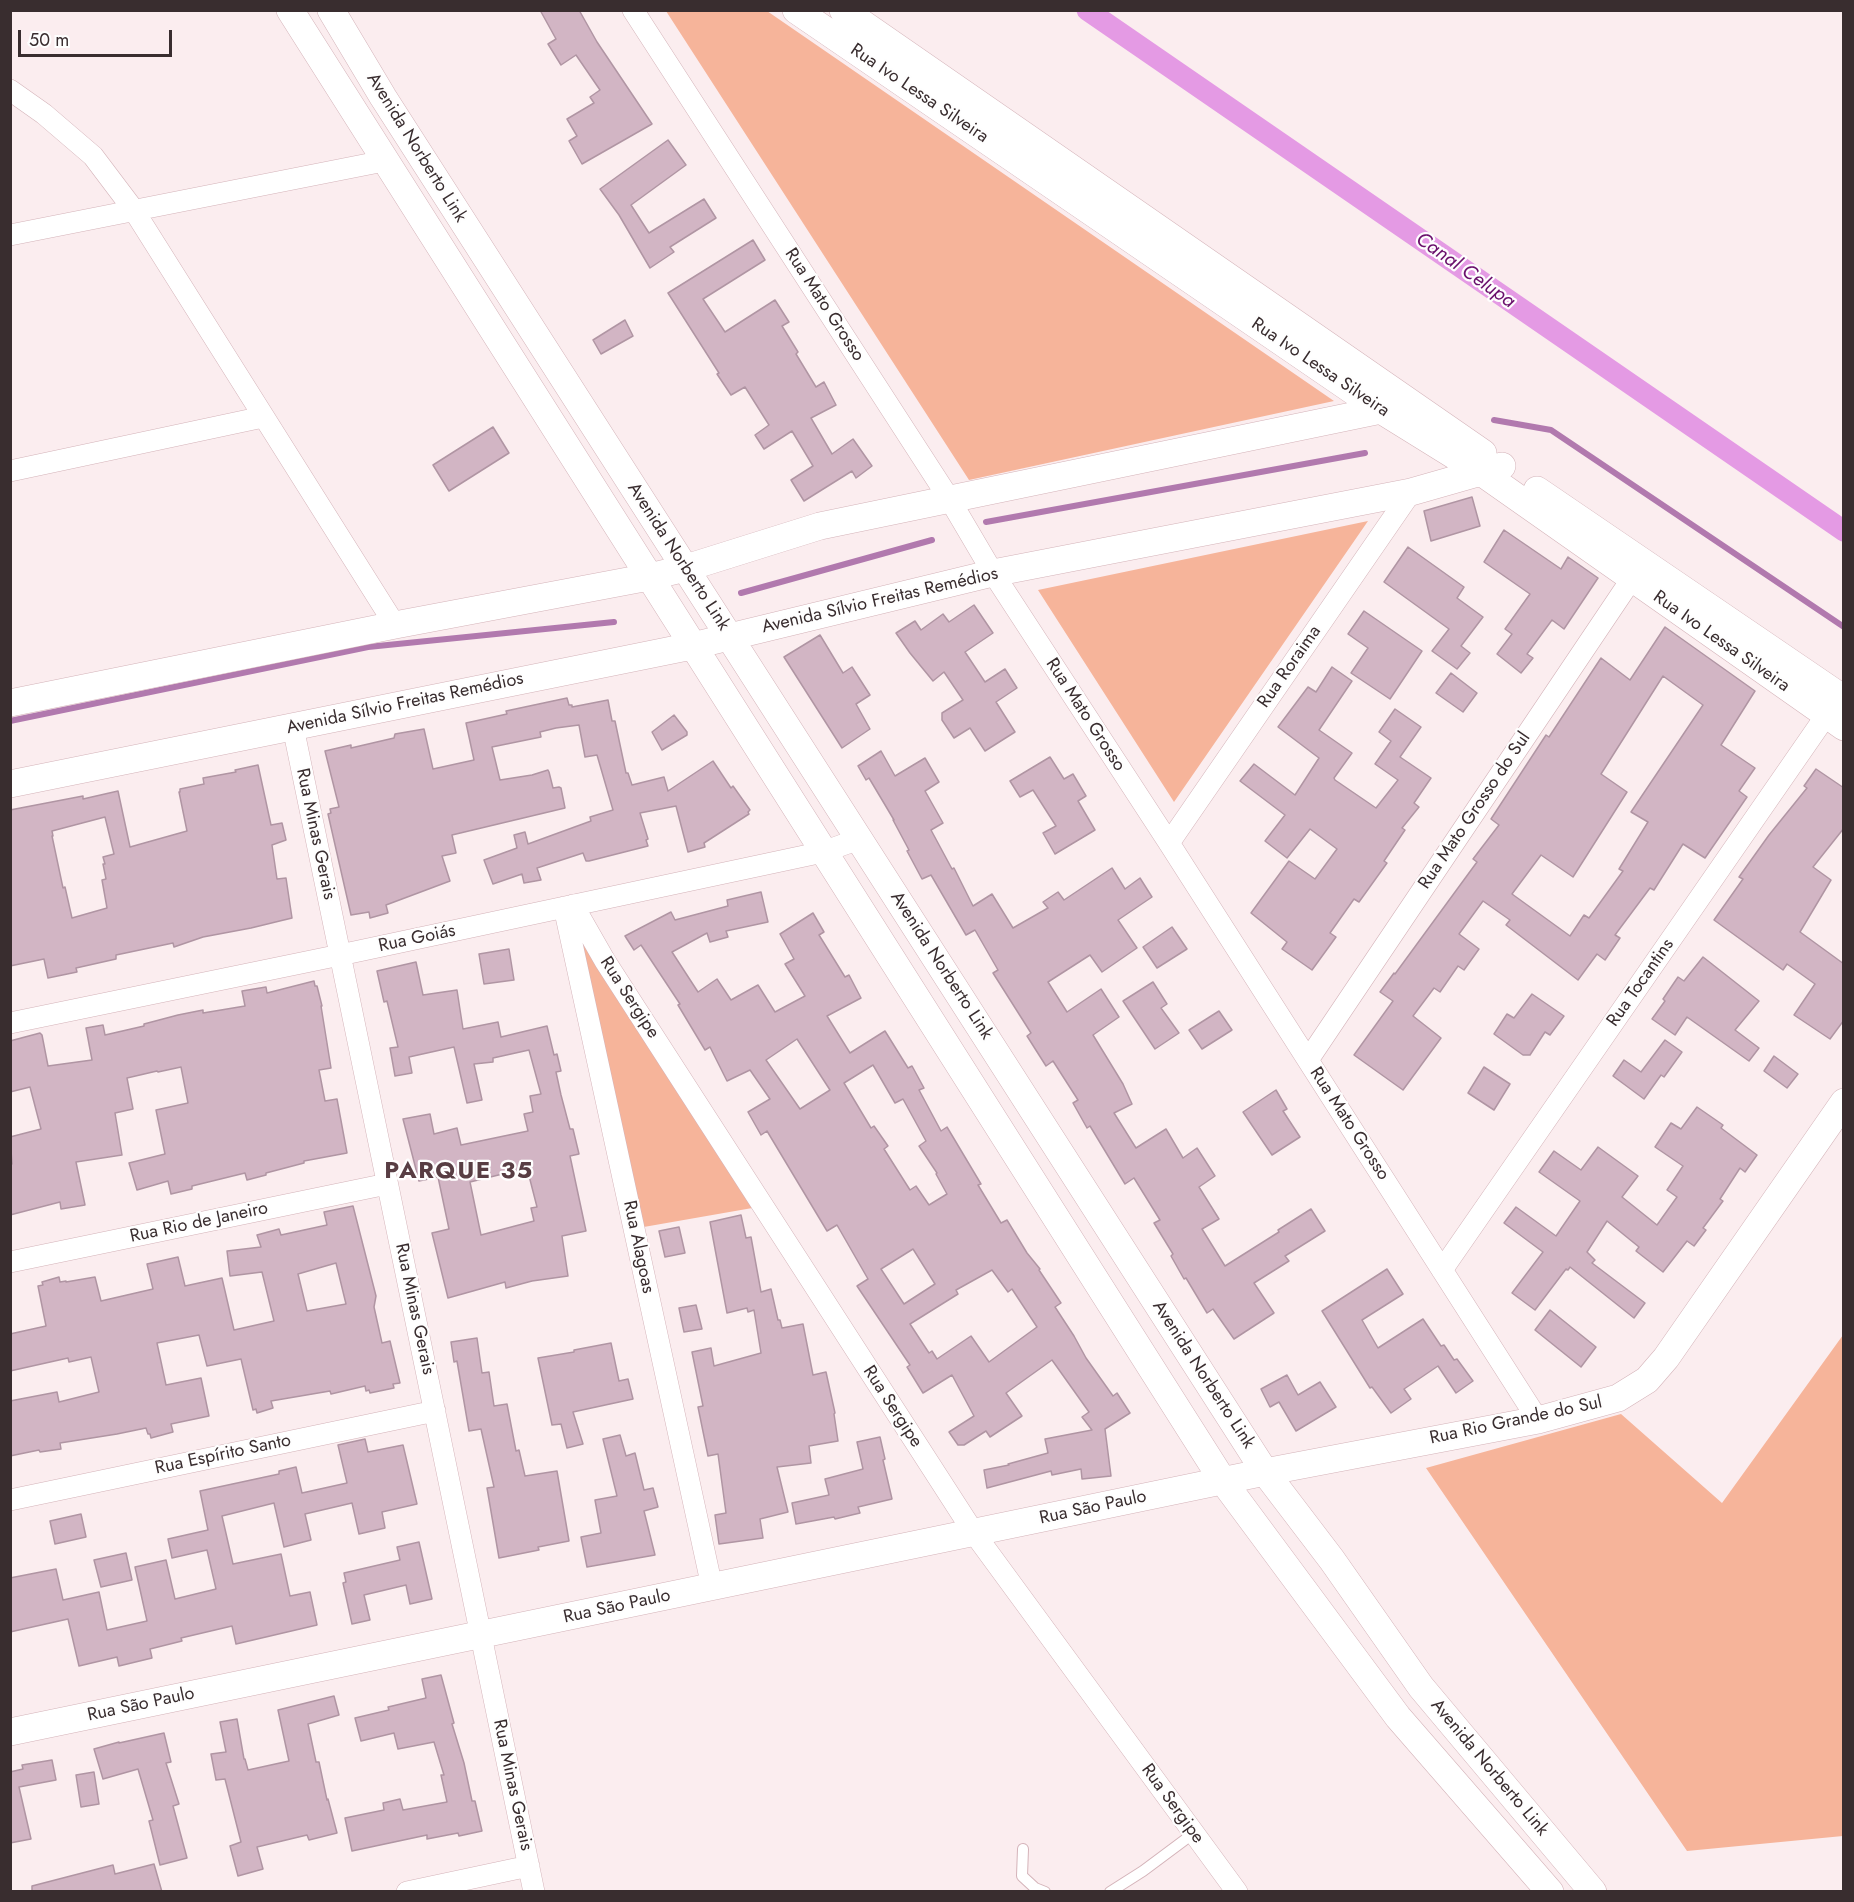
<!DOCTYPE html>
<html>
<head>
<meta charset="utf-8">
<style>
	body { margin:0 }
	#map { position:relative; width:1854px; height:1902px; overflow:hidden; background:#fbedef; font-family:Jost,sans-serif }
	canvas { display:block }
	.frame { position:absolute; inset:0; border:12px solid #392d2f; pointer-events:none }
	.scale { position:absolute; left:18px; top:30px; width:154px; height:27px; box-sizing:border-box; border:3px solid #392d2f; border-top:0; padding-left:8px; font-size:18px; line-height:21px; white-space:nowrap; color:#392d2f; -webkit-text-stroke:4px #fefefe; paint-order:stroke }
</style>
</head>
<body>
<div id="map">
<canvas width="1854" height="1902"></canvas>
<div class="frame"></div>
<div class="scale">50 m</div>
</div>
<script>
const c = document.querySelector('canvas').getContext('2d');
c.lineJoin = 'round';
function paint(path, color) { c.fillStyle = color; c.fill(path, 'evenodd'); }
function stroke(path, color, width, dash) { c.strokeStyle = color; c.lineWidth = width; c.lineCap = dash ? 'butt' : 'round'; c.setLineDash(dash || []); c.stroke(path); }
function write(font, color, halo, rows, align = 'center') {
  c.font = font + ' Jost,sans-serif'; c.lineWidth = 4.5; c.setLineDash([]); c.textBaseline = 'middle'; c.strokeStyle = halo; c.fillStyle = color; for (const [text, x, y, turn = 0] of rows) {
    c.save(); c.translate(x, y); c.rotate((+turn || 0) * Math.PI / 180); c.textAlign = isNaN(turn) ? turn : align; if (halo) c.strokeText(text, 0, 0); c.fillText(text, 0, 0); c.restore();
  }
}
paint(new Path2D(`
	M666,11H767L1334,401L969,480Z
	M1368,521L1174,802L1038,590Z
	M572,925L758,1207L638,1228Z
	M1843,1335V1836L1687,1851L1426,1468L1621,1414L1722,1503Z`), '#f6b49a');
stroke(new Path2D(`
	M1494,420L1551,430L1844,627
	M986,522L1365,453
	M741,593L932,540
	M10,721L368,647L614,622`), '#b179ae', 6);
stroke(new Path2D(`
	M1087,10L1844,531`), '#e49ae4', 21);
const building = new Path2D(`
	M540,10H579L597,42L652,124L582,164L569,141L577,136L567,119L594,103L590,97L600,90L576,55L561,65L548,44L556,39Z
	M668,140L686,165L631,205L649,233L704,199L716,218L670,247L674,252L650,268L619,215L600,189Z
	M753,240L765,260L703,299L725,332L775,300L789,322L782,326L798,352L796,354L816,387L824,382L836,405L811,418L832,454L853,439L872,466L856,478L852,471L804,501L791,480L813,466L792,431L764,449L755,435L769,425L745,387L731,395L717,374L719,373L668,293Z
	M625,320L633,336L601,354L593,340Z
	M493,427L509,453L449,491L433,465Z
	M1472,497L1480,526L1431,541L1424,511Z
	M1504,530L1561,569L1568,557L1598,578L1564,629L1552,620L1527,654L1533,658L1521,673L1497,654L1512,634L1505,629L1530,594L1484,562Z
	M1408,547L1464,587L1457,598L1483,617L1461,646L1470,653L1457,669L1432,651L1449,629L1384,582Z
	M974,605L993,633L965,652L985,682L1005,669L1017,688L996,702L1015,732L985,751L970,728L954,738L942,720V713L963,700L944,672L933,681L910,653L896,633L915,621L921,630L943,614L949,622Z
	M1364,611L1422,651L1390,699L1351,673L1368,648L1348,634Z
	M1665,627L1755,691L1721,745L1755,768L1739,791L1747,797L1705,858L1683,844L1654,890L1650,888L1615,935L1620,938L1605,960L1597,954L1578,980L1506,925L1510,920L1483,901L1459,934L1479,949L1464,970L1458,966L1440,992L1434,988L1413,1016L1441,1038L1403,1090L1354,1055L1393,1001L1380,992L1394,973L1395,974L1477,862L1473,859L1499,825L1491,819L1546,735L1549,737L1601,658L1630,680ZM1663,676L1703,705L1631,812L1648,822L1619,869L1623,871L1589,918L1584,915L1570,936L1512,894L1541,855L1573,877L1627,792L1601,774Z
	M820,635L843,673L852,667L870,695L856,704L870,729L842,748L784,657Z
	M1332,667L1352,681L1319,730L1352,753L1334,778L1335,780L1376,808L1398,780L1375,764L1391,741L1379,732L1395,709L1421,727L1400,757L1431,778L1414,803L1419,807L1402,828L1405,830L1384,861L1387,863L1359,902L1354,899L1330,933L1336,937L1312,970L1282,949L1287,942L1251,913L1289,861L1315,879L1337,849L1310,829L1287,858L1265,841L1285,815L1240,781L1254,764L1295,795L1319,758L1278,727L1308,687L1316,692Z
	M1451,673L1477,693L1463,712L1436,693Z
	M567,698L569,705H572V707L608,700L612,721H615L626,773H628L632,785L664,777L668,791L713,761L731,788L733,786L750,810L748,812L749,814L704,843L705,847L688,852L676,806L640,813L648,839L646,840L648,846L589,861H586L583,853L537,868L541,880L524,883L522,874L493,884L484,860L517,848L514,835L525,832L528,844L591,821L590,817L613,810L597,755L585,757L579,725L556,728L540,732L541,737L536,738L492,747L500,780L532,775L548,770L549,772L553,788L559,787L561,788L565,808L452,835L456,853L442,856L450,881L386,905L388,913L370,918L369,912L351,915L328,814L331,813L330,809L339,807L325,751L351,745V748L394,738L395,734L424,729L433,769L474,760L466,723L507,714L506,711Z
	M674,715L687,732V735L662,750L652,732Z
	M881,751L895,776L925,758L939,782L925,791L943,823L931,830L952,869L954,868L973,906L992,894L1013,928L1048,908L1043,902L1058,892L1064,900L1112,868L1125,889L1140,878L1152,897L1118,920L1137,948L1102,972L1090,955L1048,982L1067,1012L1101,989L1119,1017L1093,1035L1123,1084L1132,1104L1114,1113L1136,1148L1166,1129L1183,1158L1197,1148L1215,1176L1199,1187L1219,1219L1202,1229L1225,1266L1279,1232L1278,1230L1311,1209L1325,1231L1285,1256L1289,1261L1254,1283L1274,1313L1234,1339L1213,1309L1207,1313L1186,1278L1184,1279L1171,1256L1173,1254L1154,1223L1160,1220L1134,1178L1125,1184L1090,1126L1087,1128L1073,1103L1078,1100L1053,1061L1046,1066L1027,1036L1031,1033L993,973L998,970L975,930L966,935L931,875L922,879L907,851L909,850L893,820H894L869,778L866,780L858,766Z
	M1050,757L1064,779L1073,774L1086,796L1078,801L1095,830L1055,854L1043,833L1056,826L1033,790L1020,797L1010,781Z
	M258,765L271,825L282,823L286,840L272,845L277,879L286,878L292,918L251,928L203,937L174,947L173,943L116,955V959L76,968L77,972L48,978L44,959L10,966V810L83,796V799L118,791L130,847L187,831L179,792H180V789L204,784L203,778L236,772L235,770ZM105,817L114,854L103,857L105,864H103L106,879L102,880L107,908L72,918L65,887L63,888L52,836H53L52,831Z
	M1816,769L1844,788V828L1813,867L1831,880L1800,932L1844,964V1020L1830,1039L1794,1015L1815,984L1787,964L1783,970L1714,920L1743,879L1739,877L1769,835L1807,788L1804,786Z
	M761,892L768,922L726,931L728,937L710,942L707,933L672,952L698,992L717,979L731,1000L758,985L775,1012L805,996L785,964L794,959L780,934L813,913L824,932L819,935L845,977L849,975L861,998L827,1016L850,1053L885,1031L908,1068L912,1066L924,1088L919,1090L941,1131L947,1127L981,1184L978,1185L1001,1223L1007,1220L1027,1253L1040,1269L1039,1270L1061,1303L1055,1307L1074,1336L1086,1358L1113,1396L1117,1393L1130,1413L1105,1429L1111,1476L1082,1479L1081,1469L1052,1475L1051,1471L987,1488L984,1470L1009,1465L1008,1464L1048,1453L1045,1439L1092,1430L1082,1417L1089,1412L1052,1360L1006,1393L1022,1416L990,1437L986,1431L964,1445H958L949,1432L974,1416L952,1375L923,1393L907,1367L910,1365L857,1286L868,1279L837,1225L827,1231L767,1131L761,1135L748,1112L770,1099L750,1070L727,1081L710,1047L705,1050L678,1005L680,1004L641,945L634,950L625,936L671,912L675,920L728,906L727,900ZM797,1039L830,1090L800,1109L766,1060ZM873,1065L895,1103L903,1099L926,1141L919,1146L937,1173L936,1174L947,1194L929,1205L916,1186L910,1190L884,1149L888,1146L874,1126L871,1128L844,1083ZM913,1249L935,1284L904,1304L881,1269ZM992,1270L1008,1292L1012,1289L1037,1327L989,1362L971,1336L937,1359L932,1351L929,1353L910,1324L958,1294L956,1290Z
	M1172,927L1187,949L1157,968L1143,947Z
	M509,949L514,980L484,984L479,954Z
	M1703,957L1759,1001L1735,1030L1759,1048L1749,1061L1687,1017L1675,1035L1652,1019L1665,1001L1663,999L1678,977L1684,981Z
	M416,962L423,995L457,990L463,1029L498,1022L501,1037L547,1026L554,1055L557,1054L561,1071L556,1072L561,1095L570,1129H573L579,1154L570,1156L586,1231L562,1236L568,1276L532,1281L506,1288L505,1282L448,1298L432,1233L449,1229L438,1177L419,1181L403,1119L430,1114L434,1134L457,1128L461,1145L528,1131L524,1114L533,1112L530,1096L541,1094L529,1050L493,1058V1062L474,1064L482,1100L467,1103L454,1047L409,1057L412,1073L395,1076L390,1048L398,1047L387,1001L384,1002L377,971ZM527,1168L537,1207L531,1208L534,1221L481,1235L470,1182Z
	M314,981L315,986H317L322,1006H321L331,1068L319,1070L325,1101L337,1099L347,1153L304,1161V1163L266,1173V1175L247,1180L245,1173L192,1186V1189L171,1194L168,1181L137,1190L129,1163L165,1154L156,1110L188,1103L181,1067L158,1072L157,1071L127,1078L133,1109L115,1113L122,1155L76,1162L85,1205L61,1209L60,1202L10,1215V1164H12L10,1137L41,1129L30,1087L10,1092V1041L40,1033L42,1035L48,1066L92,1060L86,1028L103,1025L105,1035L144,1026V1024L178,1015L203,1010V1013L245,1006L242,991L266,987L267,993Z
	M1153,982L1167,1004L1161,1008L1179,1033L1155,1049L1123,1001Z
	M1532,994L1564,1016L1550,1035L1545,1032L1530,1055H1523L1494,1034L1507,1014L1514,1018Z
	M1219,1011L1232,1030L1202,1049L1189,1030Z
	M1665,1040L1682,1052L1664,1077L1661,1075L1644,1099L1613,1076L1624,1060L1641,1072Z
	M1774,1056L1798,1074L1787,1088L1764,1071Z
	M1484,1067L1510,1084L1494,1110L1468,1093Z
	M1276,1090L1287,1109L1283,1111L1300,1137L1272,1155L1243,1112Z
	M1697,1107L1723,1125L1721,1128L1757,1155L1745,1172L1740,1168L1720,1199L1723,1201L1703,1228L1706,1230L1694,1246L1687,1241L1663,1272L1636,1251L1639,1247L1607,1221L1587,1252L1595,1260L1592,1263L1645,1303L1634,1318L1570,1267L1568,1270L1566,1269L1535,1310L1512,1293L1543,1252L1504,1223L1516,1207L1556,1236L1580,1201L1539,1172L1554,1151L1581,1170L1598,1147L1638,1176L1622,1197L1657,1225L1677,1197L1667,1190L1683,1166L1655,1147L1671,1123L1681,1129Z
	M353,1206L376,1296L374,1307L382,1343L390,1341L400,1383L393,1384L394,1388L370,1393L369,1390L366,1391L365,1386L331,1394L330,1391L271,1401L273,1408L257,1413L256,1409L253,1410L241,1359L207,1366L199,1335L157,1343L166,1385L201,1378L209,1416L171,1424L173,1432L151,1438L150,1434H148L146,1428L117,1434L60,1443L61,1449L40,1452L39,1450L10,1456V1401L57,1392L59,1402L99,1392L91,1357L69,1362L68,1358L10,1371V1334L46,1326L38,1286L43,1285L42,1282L59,1277L60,1282L66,1281V1282L95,1277L101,1301L153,1289L147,1264L178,1257L185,1286L222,1278L234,1330L274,1321L262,1272L230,1276L227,1251L261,1247L257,1235L279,1229L281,1235L327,1225L324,1212ZM336,1263L346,1304L307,1311L298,1274Z
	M741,1215L746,1238L751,1237L761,1292L771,1289L778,1320H780L782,1328L803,1324L813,1375L826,1372L835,1413L834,1414L838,1441L809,1446L811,1463L777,1467L788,1512L760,1519L763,1538L719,1544L715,1515L726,1513L718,1454L708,1456L698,1407L703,1406L692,1352L711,1348L714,1366L761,1353L754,1310L748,1312L747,1308L727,1313L710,1222Z
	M679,1227L685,1253L665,1257L659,1231Z
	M1387,1269L1403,1294L1362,1320L1378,1348L1423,1319L1441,1346L1444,1345L1454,1360L1457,1359L1473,1381L1456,1393L1438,1366L1404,1389L1411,1399L1391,1413L1372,1387L1370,1388L1322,1311Z
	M696,1305L702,1329L684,1332L679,1308Z
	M1550,1310L1596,1347L1581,1367L1535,1330Z
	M477,1338L482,1373L489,1372L494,1406L507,1404L516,1451L519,1450L525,1476L557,1471L569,1541L538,1547L539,1550L499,1558L487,1488L494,1487L481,1429L469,1431L457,1361L454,1362L451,1342Z
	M611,1343L619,1381L628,1379L633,1399L573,1412L583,1444L567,1448L561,1424L552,1425L538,1358L574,1352V1350Z
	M1287,1375L1298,1395L1320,1382L1336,1407L1296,1431L1279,1402L1270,1407L1261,1389Z
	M620,1435L626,1456L635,1453L644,1490L653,1488L658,1507L644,1511L655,1555L587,1567L581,1537L601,1533L595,1500L617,1496L603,1439Z
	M880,1437L885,1459L883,1460L892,1499L858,1507L860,1513L835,1519L834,1517L796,1524L792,1503L829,1495L825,1479L863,1469L857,1442Z
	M365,1439L368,1452L403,1445L417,1504L382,1512L385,1528L359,1534L352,1503L305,1514L311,1540L284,1547L274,1503L222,1516L233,1564L281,1554L290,1596L310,1592L317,1625L236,1644L232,1626L181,1638L182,1641L150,1649L152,1658L119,1666L117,1657L79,1666L68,1619L10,1632V1578L56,1569L63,1600L99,1592L107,1630L147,1621L135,1567L166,1560L175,1599L216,1589L207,1550L172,1558L168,1539L208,1530L200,1491L279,1474V1471L296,1467L302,1493L347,1483L338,1445Z
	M81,1514L86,1537L55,1544L50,1521Z
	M419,1542L432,1599L410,1604L406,1585L364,1595L370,1620L352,1624L343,1583L346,1582L344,1573L400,1560L397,1547Z
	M126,1553L132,1580L101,1587L94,1560Z
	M441,1675L454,1723L452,1724L464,1763L472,1801H475L482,1831L459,1836L458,1833L427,1839V1835L352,1851L345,1818L384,1810L383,1803L400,1799L403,1810L447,1802L441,1775H444L434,1742L398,1749L394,1733L361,1741L355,1718L389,1710L388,1707L426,1698L422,1679Z
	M334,1696L339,1715L308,1724L316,1762H319L327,1800L328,1799L337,1833L309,1840L307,1835L257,1847L263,1869L238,1876L230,1846L241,1842L225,1779L216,1780L211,1754L226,1752L220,1722L237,1719L244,1759H245L248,1770L289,1761L278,1710Z
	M164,1733L171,1762L166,1763L179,1804L173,1806L187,1858L160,1865L149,1821L153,1820L138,1769L103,1779L94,1749L119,1742V1743Z
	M52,1760L56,1780L19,1787L31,1839L10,1843V1772L23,1769L22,1765Z
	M94,1772L99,1804L81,1807L76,1775Z
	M154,1864L162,1892H32V1886L113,1865L115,1874Z`);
paint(building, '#d2b5c4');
stroke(building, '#b095a3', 1.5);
const service = new Path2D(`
	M1023,1849L1022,1876L1035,1888L1045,1892
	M1110,1892L1143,1871L1194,1833`);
const minor = new Path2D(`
	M633,10L950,500L993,573L1169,843L1538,1420
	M10,90L44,114L93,156L133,209L395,625
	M10,235L384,161
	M10,471L263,417
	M293,727L534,1892
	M1169,843L1411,492
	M573,905L605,961L974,1533L1237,1892
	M564,907L712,1587
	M10,1023L340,955L823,852L859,839
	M1308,1060L1641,565
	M10,1262L387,1184
	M1442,1270L1834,704
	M10,1500L435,1411
	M407,1892L529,1866`);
const tertiary = new Path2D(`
	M290,10L1223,1481L1398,1717L1550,1892
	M331,10L383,97L1265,1472L1332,1560L1421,1687L1593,1892
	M796,10L1381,410L1481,472L1844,727
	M843,10L1483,453
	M1537,490L1844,699
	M10,703L395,625L649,577L686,568L820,526L1381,410L1409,402
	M10,784L692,646L993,573L1411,492L1502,466
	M10,1732L1265,1472L1538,1420L1618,1398L1647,1380L1666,1358L1844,1102`);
stroke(service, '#d4b3b9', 12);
stroke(minor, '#d4b3b9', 22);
stroke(tertiary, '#d4b3b9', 28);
stroke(service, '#fff', 10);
stroke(minor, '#fff', 21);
stroke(tertiary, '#fff', 27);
write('18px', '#392d2f', '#fefefe', [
	["Rua Ivo Lessa Silveira",919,94,34],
	["Avenida Norberto Link",416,148,58],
	["Rua Mato Grosso",824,305,57],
	["Rua Ivo Lessa Silveira",1320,368,34],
	["Avenida Norberto Link",678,557,57],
	["Avenida Sílvio Freitas Remédios",880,601,-13],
	["Rua Ivo Lessa Silveira",1721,642,35],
	["Rua Roraima",1290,667,-55],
	["Avenida Sílvio Freitas Remédios",405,704,-12],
	["Rua Mato Grosso",1085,715,57],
	["Rua Mato Grosso do Sul",1475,811,-56],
	["Rua Minas Gerais",315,834,78],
	["Rua Goiás",417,939,-12],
	["Avenida Norberto Link",941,966,57],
	["Rua Tocantins",1641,983,-55],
	["Rua Sergipe",629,998,57],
	["Rua Mato Grosso",1349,1124,57],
	["Rua Rio de Janeiro",199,1223,-12],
	["Rua Alagoas",638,1247,78],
	["Rua Minas Gerais",414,1309,78],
	["Avenida Norberto Link",1203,1375,57],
	["Rua Sergipe",892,1407,57],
	["Rua Rio Grande do Sul",1516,1421,-12],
	["Rua Espírito Santo",223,1455,-12],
	["Rua São Paulo",1093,1508,-12],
	["Rua São Paulo",617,1607,-12],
	["Rua São Paulo",141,1705,-12],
	["Avenida Norberto Link",1489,1768,50],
	["Rua Minas Gerais",512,1785,78],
	["Rua Sergipe",1172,1804,54]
]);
write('italic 20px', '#6a106c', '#fefefe', [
	["Canal Celupa",1465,271,35]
]);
c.letterSpacing = '1.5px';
write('bold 24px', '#583d43', '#fefefe', [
	["PARQUE 35",459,1172]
]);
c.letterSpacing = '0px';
</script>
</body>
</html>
